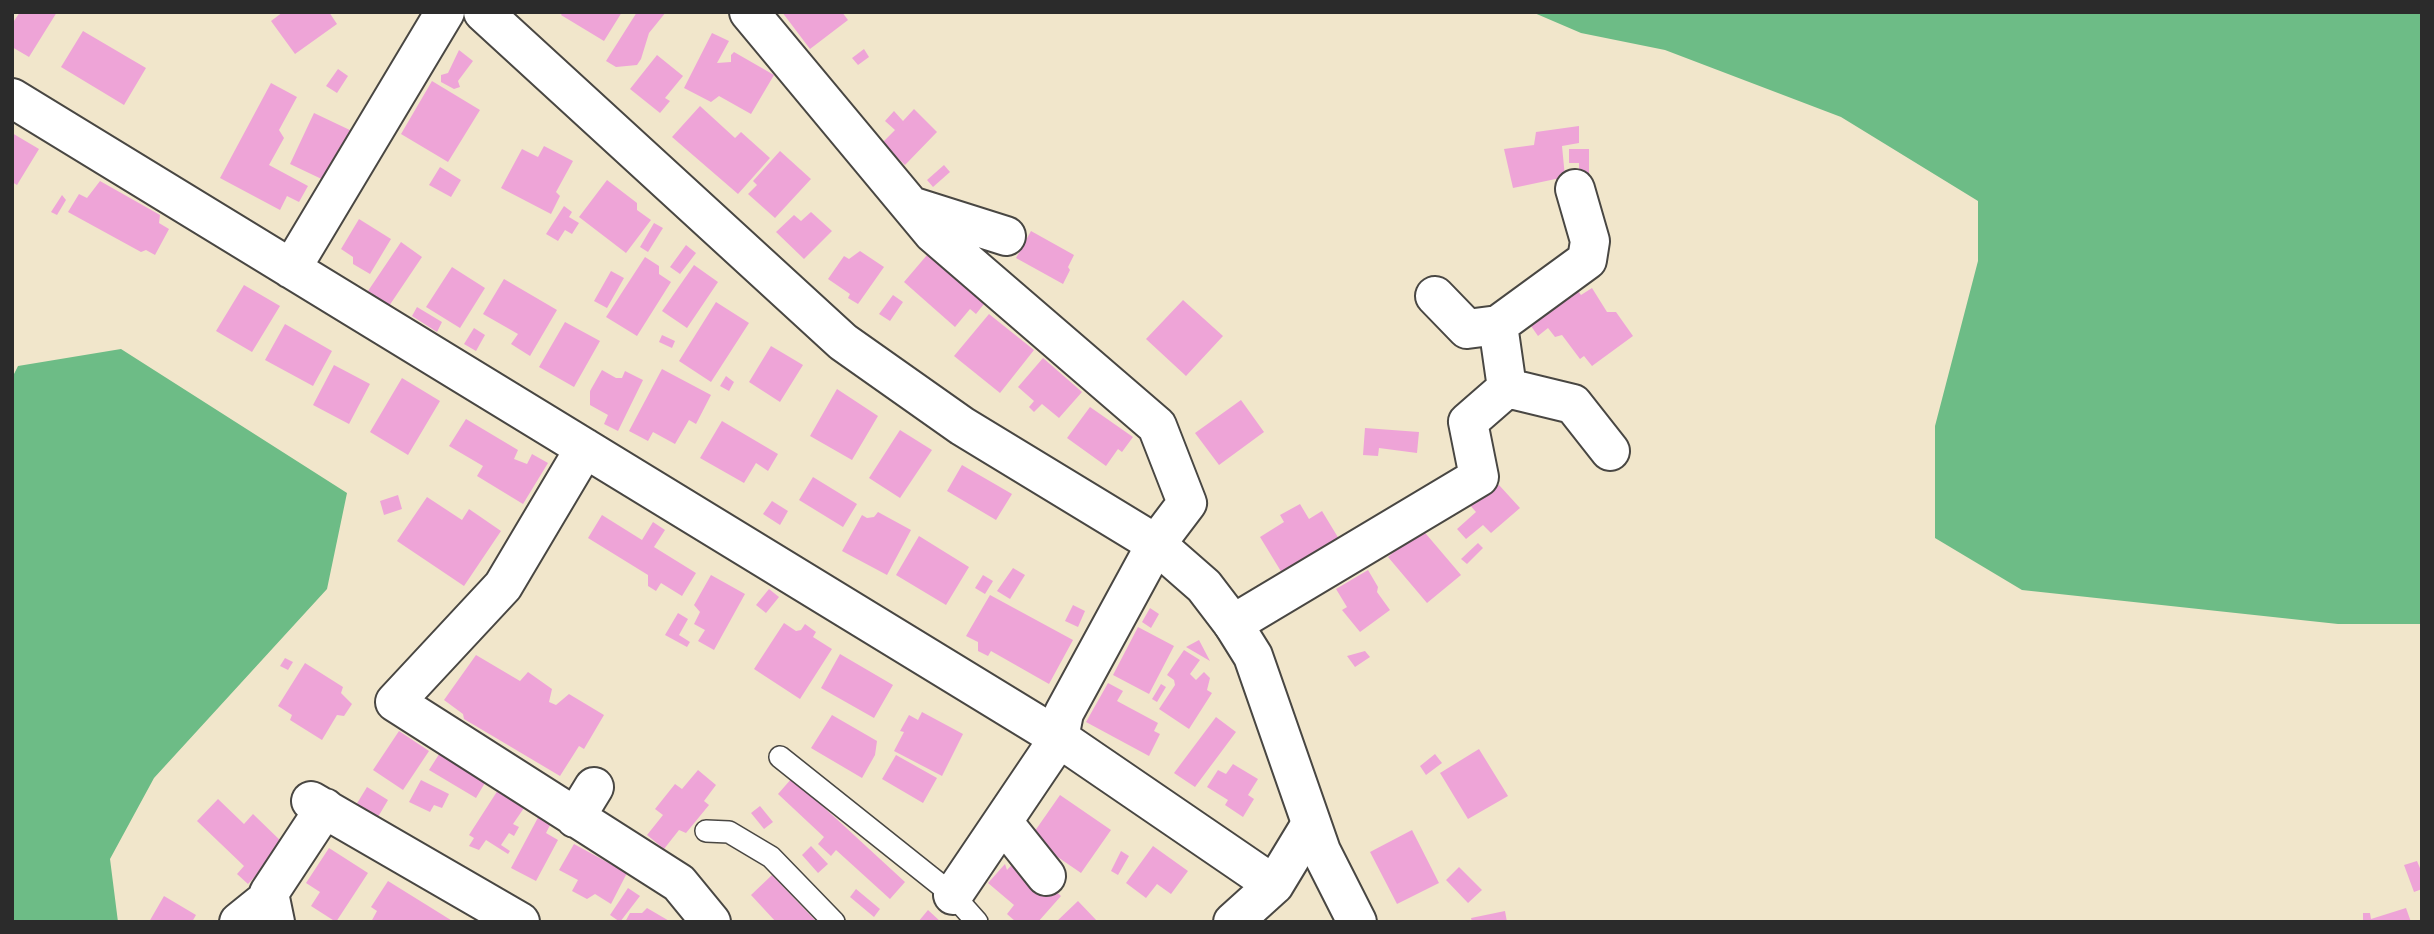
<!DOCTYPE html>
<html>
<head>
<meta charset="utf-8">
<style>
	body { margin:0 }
	#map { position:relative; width:2434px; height:934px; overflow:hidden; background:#f1e6cb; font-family:"IM FELL French Canon",serif }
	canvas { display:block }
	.frame { position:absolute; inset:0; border:14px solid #2b2b2b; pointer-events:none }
</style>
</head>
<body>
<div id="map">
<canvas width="2434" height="934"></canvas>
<div class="frame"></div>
</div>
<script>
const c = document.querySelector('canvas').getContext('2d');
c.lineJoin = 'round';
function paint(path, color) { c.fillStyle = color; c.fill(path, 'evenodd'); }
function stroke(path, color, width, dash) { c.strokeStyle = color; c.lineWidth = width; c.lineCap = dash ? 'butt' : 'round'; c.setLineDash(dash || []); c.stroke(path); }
paint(new Path2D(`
	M1532,12H2422V624H2338L2022,590L1935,538V426L1978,261V201L1841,117L1665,50L1581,33Z
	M121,349L347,493L327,589L154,778L110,859L118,922H12V378L18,366Z`), '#6dbc86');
paint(new Path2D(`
	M20,12H57L29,57L12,47V24Z
	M283,12H329L337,24L295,54L271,21Z
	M563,12H622L604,41L561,15Z
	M637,12H666L649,33L641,59L637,65L616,67L606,61Z
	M782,12H842L848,20L810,49Z
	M83,31L146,68L124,105L61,67Z
	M712,33L729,41L717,63L731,62V55L734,52L774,75L751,114L719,96L711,102L684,88Z
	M864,49L869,57L858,65L852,58Z
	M459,50L473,61L458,81L460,87L454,89L441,82V75L448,73Z
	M657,55L683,76L665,98L670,101L660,113L630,89Z
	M338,69L348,76L337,93L326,86Z
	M432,81L480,110L448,162L401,134Z
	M271,83L297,97L279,130L284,138L269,165L308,186L299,202L287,196L280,210L220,178Z
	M700,106L735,138L741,132L770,158L738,194L672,137Z
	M914,109L937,132L905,165L882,143L895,130L885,121L894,111L903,121Z
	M314,113L354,132L330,183L290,164Z
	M1579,126V143L1562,146L1565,177L1513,188L1504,149L1534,145L1536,132Z
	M12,133L39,149L17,185L12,182Z
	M544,146L573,161L556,192L560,196L551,214L501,188L522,149L538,157Z
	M1569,149H1589V174H1579V163H1569Z
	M780,151L811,179L775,218L748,194L757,185L753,181Z
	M944,165L950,172L933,187L927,180Z
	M440,167L461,180L451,197L429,185Z
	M607,180L637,203V210L651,220L626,253L579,217Z
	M100,181L160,215L159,223L169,229L155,255L146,250L141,252L68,212L79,194L87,198Z
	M62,195L66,200L57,215L51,212Z
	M564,206L572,212L569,217L579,223L572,234L565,230L558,241L546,234Z
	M811,212L832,231L804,259L776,232L794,215L801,221Z
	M359,219L391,239L370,274L353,264V257L341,249Z
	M654,223L663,228L648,252L640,247Z
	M1031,231L1074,255L1068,267L1070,270L1063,284L1016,258Z
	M401,242L422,257L389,306L368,291Z
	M686,245L696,253L680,274L670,267Z
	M860,251L884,267L858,304L848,298L850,294L828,279L844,256L849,259Z
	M927,255L984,304L976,314L970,309L955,327L904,282Z
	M645,257L659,266V274L671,282L637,336L606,317Z
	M694,265L718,282L687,328L662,311Z
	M452,267L485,288L460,328L426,307Z
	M611,271L624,278L607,308L594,301Z
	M504,279L557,310L530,356L511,344L518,334L483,314Z
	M244,285L280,306L252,352L216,331Z
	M1576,288L1581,295L1592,288L1607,312H1616L1633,336L1592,366L1584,356L1580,359L1562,335L1555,337L1548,328L1538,336L1531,326L1559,304L1558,300Z
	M893,295L903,302L890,321L879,314Z
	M1183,300L1223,336L1186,376L1146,339Z
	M716,302L749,323L711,382L679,361Z
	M417,307L442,322L437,332L412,316Z
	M989,314L1034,350L1000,393L954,356Z
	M565,322L600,341L574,387L539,367Z
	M285,324L332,351L313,386L265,360Z
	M474,328L485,335L476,351L464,344Z
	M662,335L675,341L672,348L659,342Z
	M771,346L803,365L780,402L749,382Z
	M1043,358L1082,392L1059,418L1042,404L1034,412L1029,407L1034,401L1018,387Z
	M334,365L370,384L349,424L313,405Z
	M662,369L711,395L696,424L689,420L675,444L653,432L648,441L629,431Z
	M602,370L616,378H622L625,371L643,380L618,431L604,424L608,415L590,405V391Z
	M726,376L734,382L729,391L720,386Z
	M402,378L440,401L408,455L370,432Z
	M837,389L878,416L852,460L810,436Z
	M1241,400L1264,432L1219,465L1195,433Z
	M1090,407L1133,437L1122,452L1118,449L1106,466L1067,438Z
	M466,419L518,450L514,459L527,464L532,454L548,463L523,504L477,476L483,466L449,446Z
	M722,421L778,454L768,471L756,463L744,483L700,458Z
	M1365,428L1419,432L1417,453L1379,448L1378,456L1363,455Z
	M900,430L932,450L900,498L869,478Z
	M962,465L1012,494L996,520L947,491Z
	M813,477L857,504L843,527L799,500Z
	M1499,485L1520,508L1491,533L1483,525L1466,539L1457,529L1476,512L1468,503L1487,487L1491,491Z
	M398,495L402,509L384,515L380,501Z
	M427,497L462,520L469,509L501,531L464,586L397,541Z
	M772,501L788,511L780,525L763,514Z
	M1300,504L1309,519L1322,511L1339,539L1282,573L1260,537L1284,522L1280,515Z
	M878,512L911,530L887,575L842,551L862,515L867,518L874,517Z
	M602,515L642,540L653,522L665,530L654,547L696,573L682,596L661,583L656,591L648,586V575L588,538Z
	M1421,528L1461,575L1427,603L1388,557Z
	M919,536L969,567L946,605L896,575Z
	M1478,543L1483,548L1467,564L1461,559Z
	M1013,568L1025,575L1010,599L997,591Z
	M1368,570L1378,587L1377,592L1390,610L1360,632L1342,610L1347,607L1336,589Z
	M711,575L745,594L714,650L698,641L705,630L694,624L700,612L694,605Z
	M983,575L993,581L985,594L975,588Z
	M769,589L779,597L766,613L756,605Z
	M990,595L1073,640L1049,684L991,651L988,656L978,651V642L966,636Z
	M1073,605L1085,611L1078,627L1065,621Z
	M1150,608L1159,614L1151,628L1142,622Z
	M678,613L688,619L679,635L690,642L687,647L665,635Z
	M784,623L796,631L801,630L805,624L816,632L813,637L832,649L800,699L754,669Z
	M1138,627L1174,646L1149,694L1113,675Z
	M1199,640L1210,661L1186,647Z
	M1184,650L1200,660L1190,674L1196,680L1204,672L1210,678L1207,690L1212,693L1189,729L1159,709L1175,685L1174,680L1167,675Z
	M1365,651L1370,657L1355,667L1347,656Z
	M840,654L893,685L874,718L821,688Z
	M476,655L520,681L528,672L552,689L549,702L556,705L569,694L604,715L584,749L579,746L560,776L464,719L463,714L444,700Z
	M285,658L293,662L288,670L280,666Z
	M305,663L343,687L341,693L352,704L344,716L337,715L322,740L290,720L292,715L278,706Z
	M1108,683L1123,691L1117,701L1158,723L1154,731L1160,734L1149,756L1086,722Z
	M1161,684L1166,687L1157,702L1152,699Z
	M922,712L963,734L942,776L894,751L904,732L900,731L909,715L918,720Z
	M832,715L877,741L875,755L862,778L811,748Z
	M1216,717L1236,732L1195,787L1174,773Z
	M399,731L429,751L403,790L373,770Z
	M443,748L489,776L476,798L429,770Z
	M1479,749L1508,796L1468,819L1440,773Z
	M1435,754L1442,763L1426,775L1420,766Z
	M896,755L937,778L923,803L882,779Z
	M1233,764L1258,779L1248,795L1254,799L1243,817L1225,805L1228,800L1207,787L1218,770L1226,774Z
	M698,770L716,785L704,801L709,805L686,833L679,830L664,849L647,835L663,815L655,809L675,784L682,789Z
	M792,778L905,882L890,899L836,850L831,856L818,844L824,837L778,794Z
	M421,780L449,794L442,808L434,805L430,812L409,802Z
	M367,787L388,800L375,822L353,810Z
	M498,790L524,808L513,824L519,827L514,836L509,833L501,845L510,851L508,854L486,840L479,850L469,846L474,838L469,835Z
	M1060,795L1111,830L1081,873L1030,838Z
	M218,799L244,824L253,814L285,845L248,884L237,874L244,866L197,821Z
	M760,806L773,822L764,829L751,813Z
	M541,812L553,819L546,833L558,840L536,881L511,868Z
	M1412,830L1439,883L1397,904L1370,852Z
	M574,844L627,873L611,904L595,894L587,899L572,891L578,880L559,870Z
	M811,846L828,864L818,873L802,855Z
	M1153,846L1188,871L1171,894L1157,884L1146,898L1126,883Z
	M329,848L368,873L336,922L311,906L320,892L306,883Z
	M1121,851L1129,856L1118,875L1111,871Z
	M1018,858L1061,896L1038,922H1016L1007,914L1014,905L988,883L1005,864L1007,870Z
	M2417,861L2422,873V889L2414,892L2404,865Z
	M1459,867L1482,890L1468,903L1446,880Z
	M772,875L817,922H776L751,895Z
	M388,881L454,922H371L377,911L371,907Z
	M628,888L640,896L620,922L610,915Z
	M856,889L880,909L874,917L850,897Z
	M164,896L196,915L192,922H149Z
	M1078,901L1098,922H1056Z
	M647,908L671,922H625L630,913H642Z
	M2406,908L2411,922H2363V913H2370L2371,919Z
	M928,910L941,922H918Z
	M1505,911L1507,922H1472L1471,918Z`), '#eea4d7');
const lane = new Path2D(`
	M780,757L953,895L977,922
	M706,831L729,832L771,857L834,922`);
const street = new Path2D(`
	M749,12L933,233L1157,426L1187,503L1156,544L1064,713L1059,738L953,895
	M12,98L1059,738L1274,885
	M911,206L1006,236
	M291,269L445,12
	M1435,296L1467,329L1498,325
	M1507,388L1573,404L1610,451
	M585,448L503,586L395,702L679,883L711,922
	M1233,624L1479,477L1468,422L1507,388L1498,325L1587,260L1590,241L1575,189
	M311,801L520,922
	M575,818L594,787
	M1003,822L1046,876
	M239,922L270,897
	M275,922L269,893L325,808
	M1233,922L1274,885L1311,824`);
const secondary = new Path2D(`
	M483,12L843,342L962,426L1156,544L1204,586L1233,624L1253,656L1321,851L1357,922`);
stroke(lane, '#494743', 24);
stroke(street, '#494743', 42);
stroke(secondary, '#494743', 42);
stroke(lane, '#fff', 21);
stroke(street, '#fff', 38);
stroke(secondary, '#fff', 38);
</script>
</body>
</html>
